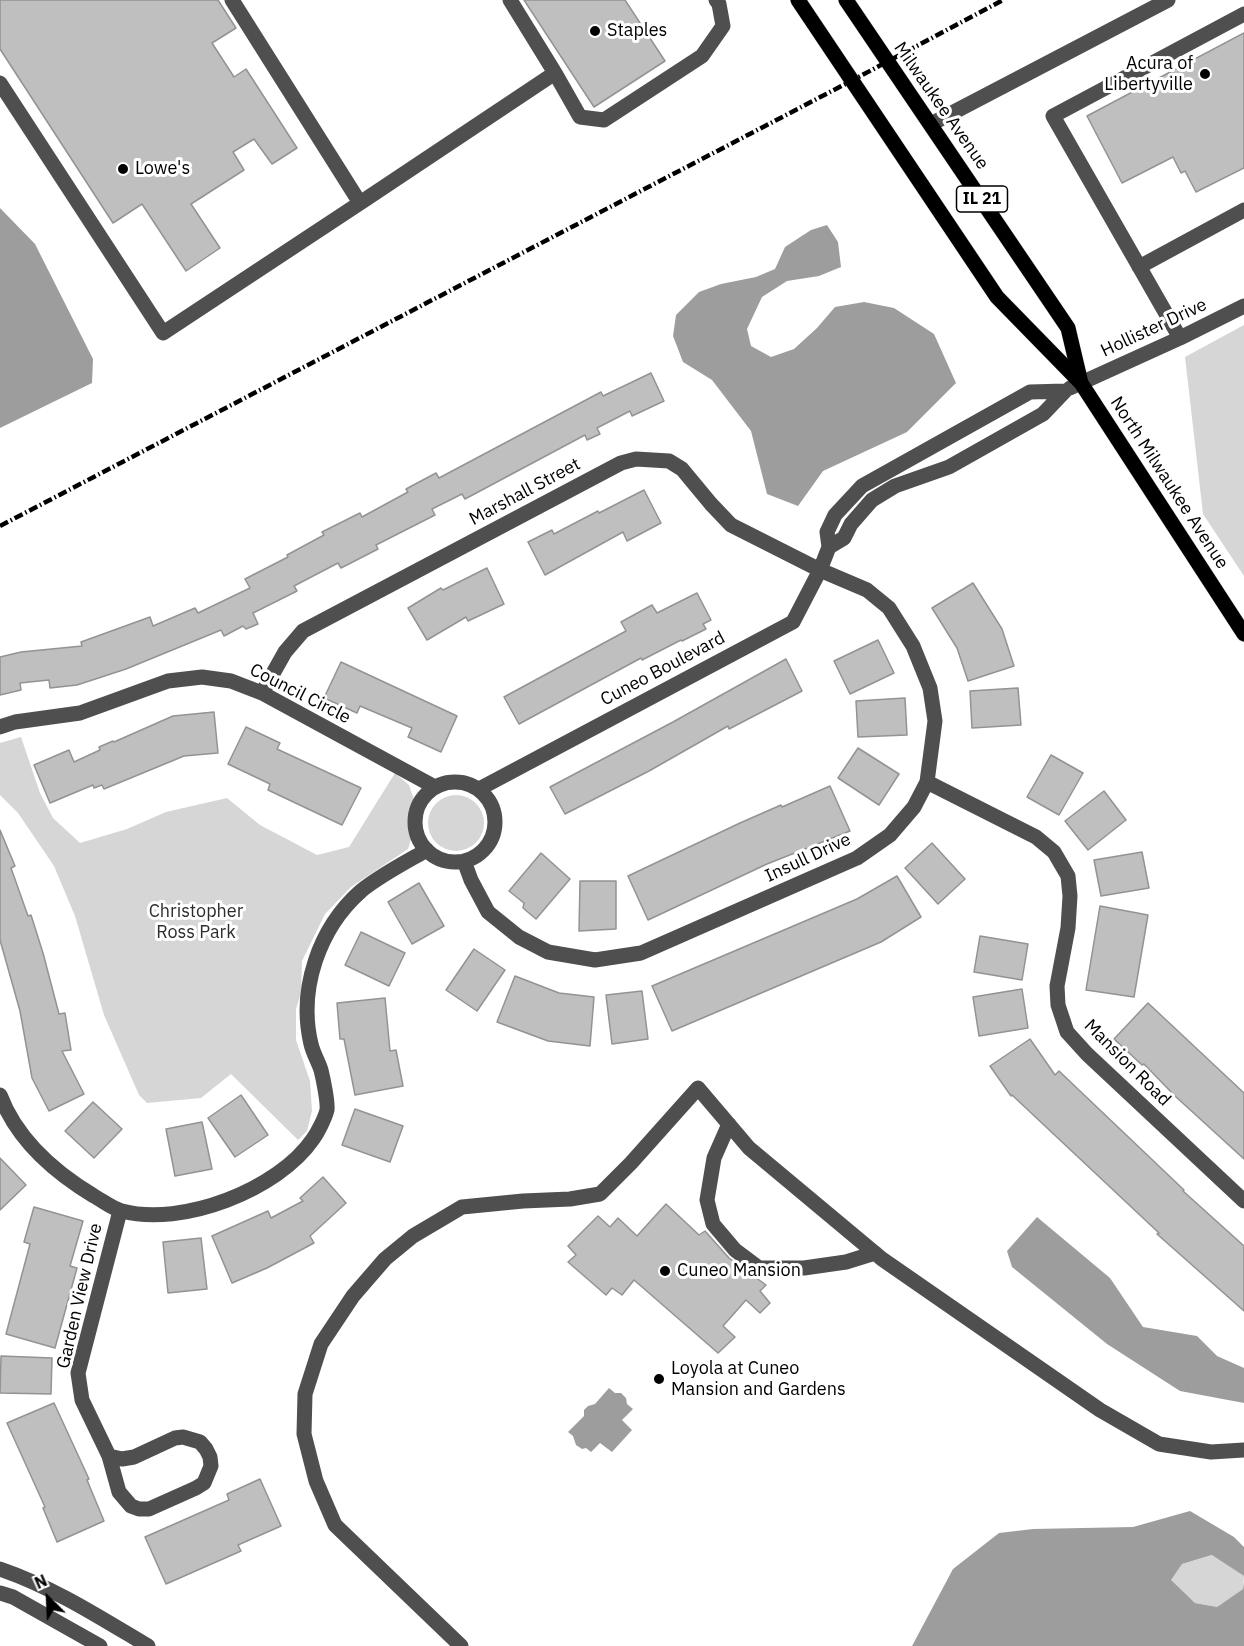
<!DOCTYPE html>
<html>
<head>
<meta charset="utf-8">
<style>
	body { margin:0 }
	#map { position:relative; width:1244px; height:1646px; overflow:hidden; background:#fff; font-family:"IBM Plex Sans",sans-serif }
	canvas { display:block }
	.north { position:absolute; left:18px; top:1568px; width:60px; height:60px; -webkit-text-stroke:4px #fff; paint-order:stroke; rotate:336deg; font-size:16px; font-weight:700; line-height:24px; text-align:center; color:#000 }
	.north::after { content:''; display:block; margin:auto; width:21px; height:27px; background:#000; clip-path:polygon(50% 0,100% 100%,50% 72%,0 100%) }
</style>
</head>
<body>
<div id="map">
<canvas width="1244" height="1646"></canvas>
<div class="north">N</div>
</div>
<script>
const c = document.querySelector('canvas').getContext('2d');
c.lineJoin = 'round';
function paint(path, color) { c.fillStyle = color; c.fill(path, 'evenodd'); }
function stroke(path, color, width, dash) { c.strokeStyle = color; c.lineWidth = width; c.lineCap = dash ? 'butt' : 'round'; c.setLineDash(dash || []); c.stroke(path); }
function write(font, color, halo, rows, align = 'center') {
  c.font = font + ' "IBM Plex Sans",sans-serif'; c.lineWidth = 6; c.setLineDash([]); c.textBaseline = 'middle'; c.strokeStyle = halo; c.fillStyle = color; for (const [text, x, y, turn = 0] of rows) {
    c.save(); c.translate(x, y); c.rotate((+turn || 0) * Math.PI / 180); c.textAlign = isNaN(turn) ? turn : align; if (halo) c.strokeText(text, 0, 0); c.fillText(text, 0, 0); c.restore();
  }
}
paint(new Path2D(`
	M1244,325V576L1203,514L1185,357Z
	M21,737L40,793L53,818L80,843L127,829L166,812L227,798L260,825L317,855L349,847L395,773L409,785L416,805L412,819V836L408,849L351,887L325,914L302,961L301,993L296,1009V1040L310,1081L312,1111L307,1131L298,1140L231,1074L201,1098L147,1103L139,1095L104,1015L75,916L54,866L18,813L0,795V743Z
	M428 823a28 28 0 1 1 56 0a28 28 0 1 1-56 0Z
	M1213,1555L1244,1576L1243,1589L1217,1607L1195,1603L1170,1580L1182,1564Z`), '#d6d6d6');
paint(new Path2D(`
	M0,208L35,244L93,359L92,383L0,428Z
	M827,225L838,242L841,267L819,276L787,281L762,297L747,329L751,346L771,357L794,349L817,328L835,307L864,302L894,308L934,334L956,383L907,432L823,471L798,506L767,494L751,431L712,380L683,362L673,336L676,315L699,292L721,284L756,277L775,269L785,247L811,230Z
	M1037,1217L1110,1278L1143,1327L1197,1336L1217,1356L1244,1368V1403L1180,1391L1107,1344L1012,1267L1007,1251Z
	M609,1388L615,1393H621L626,1398L627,1404L633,1409L622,1420L632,1430L612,1452L600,1443L591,1452L586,1448L582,1449L576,1445L573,1436L568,1432L584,1416V1410L588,1406L595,1404Z
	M1190,1511L1234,1537L1244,1547V1576L1212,1555L1182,1564L1171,1580L1195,1603L1217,1607L1243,1589L1244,1582V1646H912L953,1569L999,1533L1033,1529L1133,1527Z`), '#9d9d9d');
const building = new Path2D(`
	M0,0H218L236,28L212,43L234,77L246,69L297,148L272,164L254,139L233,152L244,170L191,204L220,248L186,271L142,204L113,223L0,49Z
	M524,0H625L665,61L594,107Z
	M1244,33V168L1196,192L1185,171L1181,173L1173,157L1122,183L1087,116Z
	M651,373L664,401L632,416L630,411L597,428L600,434L587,440L585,435L465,499L462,494L432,509L435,515L376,545L378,549L341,568L338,563L294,586L297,591L253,613L258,624L246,629L243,626L224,636L221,630L126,669L77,685L50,688L49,680L20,683L21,690L0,695V657L21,652L82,646L81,642L150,617L153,626L195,608L198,613L250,588L245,579L288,557L287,555L324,535L322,532L360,513L362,517L408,492L406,489L436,473L439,478L601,392L603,396Z
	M644,490L661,523L627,541L623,532L545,575L528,542L552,530L554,534L598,511L599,513Z
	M487,568L504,604L468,621L466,617L427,640L408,608L441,588L443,590Z
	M973,583L1002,629L1014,666L968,681L957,648L932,608Z
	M697,593L711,620L703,624L706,629L682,641L681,640L642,660L641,658L519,724L504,697L626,631L621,622L652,605L657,613Z
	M878,640L894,673L850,694L834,661Z
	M786,659L802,691L729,729L728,726L649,771L565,814L550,787L673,722Z
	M341,662L457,716L441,752L408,737L412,728L360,706L357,713L324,698Z
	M1018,688L1021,725L972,728L970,691Z
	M905,698L907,735L858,737L856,701Z
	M214,712L218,753L184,756L104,789L102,785L94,788L93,785L50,803L34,765L69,750L74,762L100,750L99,747L113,741L114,742L173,716Z
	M246,727L280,743L277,749L361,788L342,825L268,790L270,784L228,764Z
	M858,748L899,774L879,805L838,778Z
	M1051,755L1083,773L1059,815L1027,797Z
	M830,786L850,831L767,864L648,920L628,876L740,823L781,805L782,807Z
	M1104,791L1126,820L1088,850L1065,821Z
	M0,830L15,866L11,868L28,916L31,915L43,953L59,1014L65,1013L71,1050L62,1051L84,1094L49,1111L32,1078L20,1011L0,940Z
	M932,843L965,879L938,904L905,868Z
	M1142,852L1149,888L1101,896L1094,860Z
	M541,853L570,879L536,919L523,908L524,903L509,891Z
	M897,876L921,917L881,942L672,1031L652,986L857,899Z
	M580,881H616V929L579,931Z
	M419,883L444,926L412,944L388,902Z
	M1100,906L1148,915L1134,997L1086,990Z
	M361,932L405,953L389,986L345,965Z
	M980,936L1028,944L1022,980L974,972Z
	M474,949L505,970L477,1011L446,990Z
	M515,976L559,993L594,997L590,1046L548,1041L497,1022Z
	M1022,989L1028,1028L979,1036L973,997Z
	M642,991L648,1039L612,1044L606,995Z
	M385,998L390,1051L396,1050L403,1086L355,1095L344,1039H340L337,1003Z
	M1148,1003L1244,1093V1159L1175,1096L1144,1064L1142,1065L1114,1039Z
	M1030,1039L1055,1075L1059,1071L1184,1190L1183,1191L1244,1246V1311L1157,1234L1159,1233L1012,1095L1011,1096L990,1066Z
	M241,1095L268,1135L235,1157L208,1118Z
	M93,1102L122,1129L94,1158L65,1131Z
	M355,1109L403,1126L390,1162L342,1145Z
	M202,1122L212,1169L175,1176L166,1129Z
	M0,1158L26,1185L0,1210Z
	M323,1177L346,1203L310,1236L314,1243L267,1268L232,1283L212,1236L268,1211L271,1218L303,1201L300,1198Z
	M666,1204L699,1235L705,1231L729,1258L766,1285L760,1291L770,1303L760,1313L746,1300L723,1326L735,1337L718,1353L634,1280L622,1295L612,1288L606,1295L568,1262L576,1255L568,1246L598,1216L610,1227L618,1218L637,1236Z
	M34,1207L83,1221L70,1266L77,1268L55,1348L6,1334L30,1244L24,1242Z
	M201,1238L207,1289L168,1293L163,1242Z
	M1,1356L52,1358L51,1394L0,1393Z
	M54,1403L89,1479L87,1480L104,1521L57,1542L43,1508L45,1507L7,1423Z
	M260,1479L281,1526L238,1545L241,1551L166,1584L145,1537L229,1500L227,1494Z`);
paint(building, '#bfbfbf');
stroke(building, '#939393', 1.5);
const major = new Path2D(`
	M798,0L997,297L1081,383L1244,634
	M846,0L1068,328L1081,383`);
stroke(major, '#dbdbdb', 16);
stroke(new Path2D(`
	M232,0L360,203L555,73L510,0
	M555,73L580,117L604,120L702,56L723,26L719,4L716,0
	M0,83L163,333L360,203
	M931,124L1168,0
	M1139,267L1244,210
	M1180,338L1053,116L1244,14
	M1070,388L1180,338L1244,306
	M1065,391L1043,414L949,467L895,486L872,500L851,524L844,538L829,547L827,532L835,515L862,486L1030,392Z
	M262,693L285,652L303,631L621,463L636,459L669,461L682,469L711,504L731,525L820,570L867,590L889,608L913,646L930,688L935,721L927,782L914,807L890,835L857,858L641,953L595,960L548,952L519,937L488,912L471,880L464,861
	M0,727L15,722L80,713L168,681L202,677L231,681L262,693L435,787
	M415 822a40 40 0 1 1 80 0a40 40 0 1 1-80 0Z
	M927,782L1036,837L1054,852L1068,876L1070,896L1068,928L1057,986L1058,1005L1067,1032L1087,1054L1244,1201
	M479,789L793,622L820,570L829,547
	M0,1095C17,1140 54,1172 94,1196C103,1201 113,1209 122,1211C182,1227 278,1190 313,1139C318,1132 325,1118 327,1110C328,1102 323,1078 321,1070C318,1061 313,1053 311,1044C298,989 319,928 361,891C379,876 406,862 427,850
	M729,1124L714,1158L707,1200L713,1224L735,1250L759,1268H804L846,1262L875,1253
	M109,1456L122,1459L134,1457L175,1438L183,1437L200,1442L206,1449L210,1457L211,1466L204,1483L196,1488L149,1509H139L131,1506L119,1492L109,1456L82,1400L78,1373L120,1211
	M0,1569C53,1587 101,1618 148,1646
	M0,1593L13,1597L100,1646
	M461,1646L335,1525L316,1481L304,1434L305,1394L321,1344L353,1296L385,1259L413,1236L462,1207L523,1201L570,1199L600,1194L631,1163L698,1088L749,1148L882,1259L1100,1410L1159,1444L1211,1452L1244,1450`), '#4f4f4f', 15);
stroke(major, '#000', 15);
stroke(new Path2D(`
	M0,526L853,80L1003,0`), '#000', 4.5, [9, 3, 1.5, 3]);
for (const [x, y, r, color] of [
	[595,31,6,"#000"],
	[1205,74,6,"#000"],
	[123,169,6,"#000"],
	[665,1271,6,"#000"],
	[659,1379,6,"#000"]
]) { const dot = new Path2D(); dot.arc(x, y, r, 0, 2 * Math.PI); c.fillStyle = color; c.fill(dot); stroke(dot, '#fff', 2); }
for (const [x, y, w] of [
	[982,199,51]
]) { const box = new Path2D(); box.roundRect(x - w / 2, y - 13, w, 26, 4.5); c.fillStyle = '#fff'; c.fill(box); stroke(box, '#000', 1.5); }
write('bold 16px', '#000', null, [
	["IL 21",982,199]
]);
write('18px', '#000', '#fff', [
	["Staples",607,31],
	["Acura of",1193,64,"right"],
	["Libertyville",1193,85,"right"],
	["Lowe's",135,169],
	["Cuneo Mansion",677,1271],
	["Loyola at Cuneo",671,1369],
	["Mansion and Gardens",671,1390]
], 'left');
write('18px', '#000', '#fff', [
	["Milwaukee Avenue",941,106,55],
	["Hollister Drive",1154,328,-25],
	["North Milwaukee Avenue",1169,483,57],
	["Marshall Street",525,492,-28],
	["Cuneo Boulevard",663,669,-28],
	["Council Circle",300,694,27],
	["Insull Drive",808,858,-25],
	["Mansion Road",1127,1063,45],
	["Garden View Drive",80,1296,-77]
]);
write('18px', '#2d2d2d', '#fff', [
	["Christopher",196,912],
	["Ross Park",196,933]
]);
</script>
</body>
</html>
